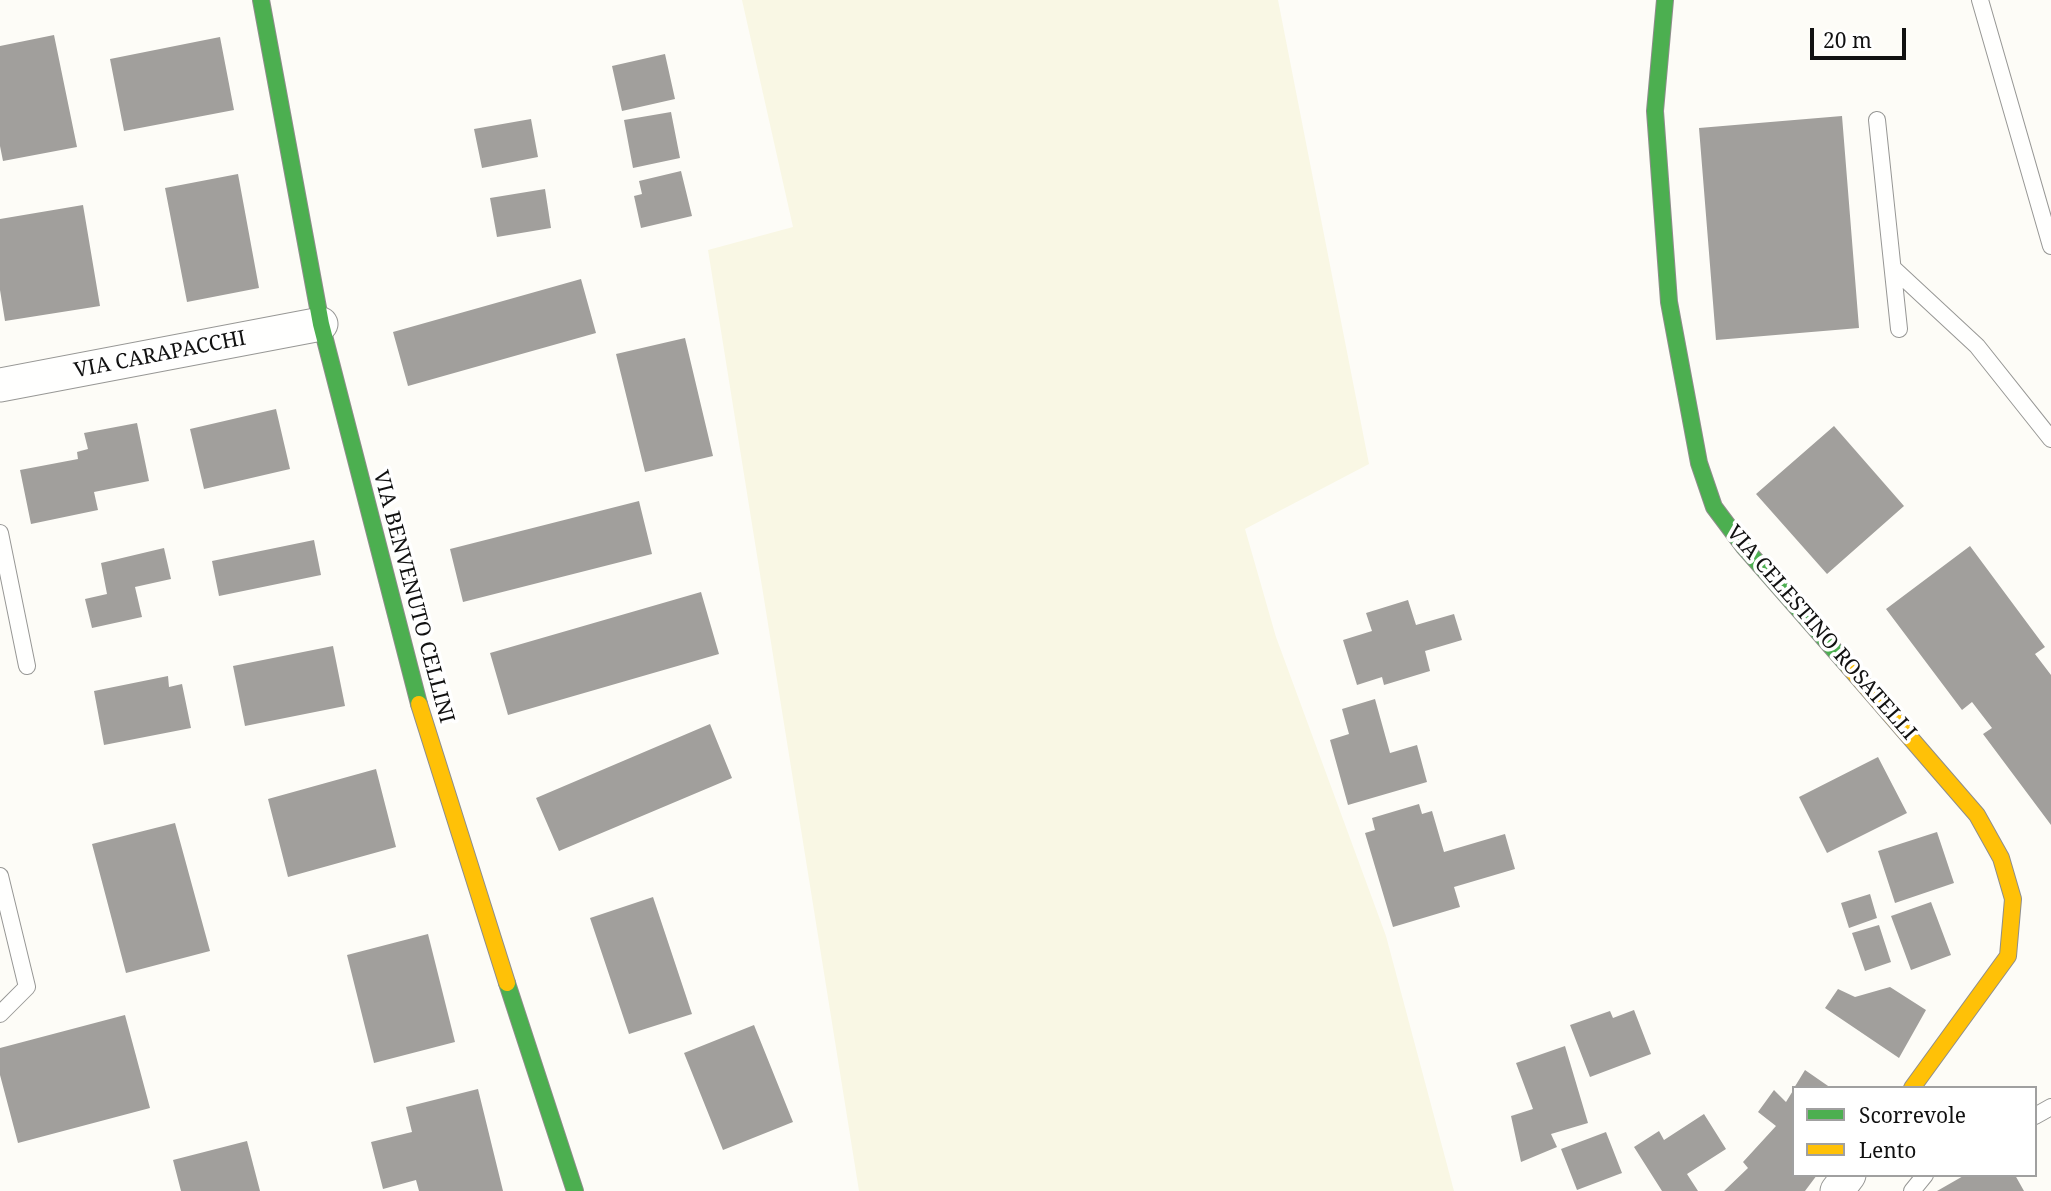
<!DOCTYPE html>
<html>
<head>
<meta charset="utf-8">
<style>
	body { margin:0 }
	#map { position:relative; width:2051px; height:1191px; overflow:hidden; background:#fdfcf7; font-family:"Noto Serif",serif }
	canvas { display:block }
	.legend { position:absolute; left:1792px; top:1086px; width:245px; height:91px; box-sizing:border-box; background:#fff; border:2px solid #a0a0a0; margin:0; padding:9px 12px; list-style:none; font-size:21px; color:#111 }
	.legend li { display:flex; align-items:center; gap:14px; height:35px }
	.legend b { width:35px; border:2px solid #a0a0a0 }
	.scale { position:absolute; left:1810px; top:28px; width:96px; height:32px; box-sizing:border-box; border:4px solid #111; border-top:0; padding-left:9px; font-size:21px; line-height:24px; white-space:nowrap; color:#111; -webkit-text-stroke:5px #fff; paint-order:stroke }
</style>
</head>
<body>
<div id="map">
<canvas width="2051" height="1191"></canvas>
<ul class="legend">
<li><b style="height:9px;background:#4caf50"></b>Scorrevole</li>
<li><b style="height:9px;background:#ffc107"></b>Lento</li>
</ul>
<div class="scale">20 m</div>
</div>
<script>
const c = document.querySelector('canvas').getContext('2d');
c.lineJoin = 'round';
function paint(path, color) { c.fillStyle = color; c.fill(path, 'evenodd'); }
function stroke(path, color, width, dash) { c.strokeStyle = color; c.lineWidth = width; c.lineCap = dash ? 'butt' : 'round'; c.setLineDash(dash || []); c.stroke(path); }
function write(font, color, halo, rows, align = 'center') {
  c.font = font + ' "Noto Serif",serif'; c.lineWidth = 7; c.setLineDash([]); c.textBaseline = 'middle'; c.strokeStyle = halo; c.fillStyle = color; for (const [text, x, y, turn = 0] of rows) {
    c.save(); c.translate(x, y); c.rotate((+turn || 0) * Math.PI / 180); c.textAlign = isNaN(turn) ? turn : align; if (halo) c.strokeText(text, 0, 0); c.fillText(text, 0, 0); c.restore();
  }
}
paint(new Path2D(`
	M742,0H1278L1369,464L1245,529L1276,637L1386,936L1454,1191H859L708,250L793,227Z`), '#f9f7e4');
paint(new Path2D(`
	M54,35L77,147L3,161L0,146V46Z
	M220,37L234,110L124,131L110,59Z
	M665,54L675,99L622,111L612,66Z
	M671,112L680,158L633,168L624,120Z
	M1842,116L1859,328L1716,340L1699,128Z
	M531,119L538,157L482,168L474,129Z
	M681,171L692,216L641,228L634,196L642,194L639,181Z
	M238,174L259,288L187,302L165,188Z
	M545,189L551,228L497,237L490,198Z
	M83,205L100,306L5,321L0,290V219Z
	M581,279L596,333L408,386L393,332Z
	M685,338L713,456L645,472L616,354Z
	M276,409L290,469L204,489L190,429Z
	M137,423L149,481L94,492L98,510L31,524L20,470L78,459L77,452L88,449L84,433Z
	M1834,426L1904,506L1827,574L1756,494Z
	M639,501L652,554L463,602L450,549Z
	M314,540L321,575L219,596L212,561Z
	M1970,546L2045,647L2035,654L2051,675V825L1983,734L1992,728L1972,702L1962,710L1886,609Z
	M164,548L171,579L135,587L142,617L92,628L85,599L107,594L101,563Z
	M701,592L719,654L508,715L490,653Z
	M1408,600L1416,625L1454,614L1462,640L1425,651L1430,671L1384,685L1382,677L1357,685L1343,640L1372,631L1366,613Z
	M333,646L345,706L245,726L233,666Z
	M168,676L169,687L182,684L191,728L104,745L94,691Z
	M1375,699L1390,753L1417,745L1427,782L1348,805L1330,740L1349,734L1342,709Z
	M710,724L732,778L559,851L536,798Z
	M1878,757L1907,813L1827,853L1799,797Z
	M376,769L396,847L288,877L268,799Z
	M1419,804L1422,814L1432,811L1444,852L1505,834L1515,869L1454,887L1460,907L1393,927L1365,833L1375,830L1372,818Z
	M175,823L210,951L126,973L92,844Z
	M1937,832L1954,883L1895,903L1878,851Z
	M1870,894L1877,918L1849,928L1841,903Z
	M653,897L692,1014L629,1034L590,918Z
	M1931,902L1951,955L1911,970L1891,916Z
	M1879,925L1891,962L1865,971L1852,933Z
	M428,934L455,1042L374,1063L347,955Z
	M1890,987L1926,1010L1899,1058L1825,1008L1838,989L1855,997Z
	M1634,1010L1651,1054L1590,1077L1570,1025L1610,1011L1613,1018Z
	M125,1015L150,1108L18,1143L0,1075V1048Z
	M754,1025L793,1122L723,1150L684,1053Z
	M1565,1046L1588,1123L1551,1134L1557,1147L1521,1162L1511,1116L1533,1109L1516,1063Z
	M1805,1070L1831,1088H1794Z
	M478,1089L503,1191H419L416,1180L383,1189L371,1142L412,1132L406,1107Z
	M1794,1089V1175H1817L1805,1191H1724L1748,1168L1743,1162L1776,1126L1758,1112L1774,1090L1786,1102Z
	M1704,1114L1726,1149L1687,1174L1698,1191H1662L1634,1147L1659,1131L1664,1140Z
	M1606,1132L1622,1173L1577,1190L1561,1149Z
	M247,1141L260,1191H181L173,1160Z
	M1965,1175H2015L2024,1191H1937Z`), '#a19f9c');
const lane = new Path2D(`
	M1980,0L2051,246
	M1877,120L1899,329
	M1893,268L1977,346L2051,439
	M0,533L27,666
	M0,876L27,987L0,1014
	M2035,1116L2051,1107
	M1912,1191L1925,1175`);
const street = new Path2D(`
	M0,385L321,324
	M1837,1191L1849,1175`);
const fast = new Path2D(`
	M261,0L321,324L419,704
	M1665,0L1655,111L1669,302L1699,463L1714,507L1744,547L1849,667
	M507,983L575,1191`);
const slow = new Path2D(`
	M1849,667L1977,815L2001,858L2013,899L2008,956L1912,1088
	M419,704L507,983`);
stroke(lane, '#979795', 18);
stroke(street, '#979795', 35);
stroke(fast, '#8e8d8b', 18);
stroke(slow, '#8e8d8b', 18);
stroke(lane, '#fffffe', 16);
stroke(street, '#fffffe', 33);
stroke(fast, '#4caf50', 16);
stroke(slow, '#ffc107', 16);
write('21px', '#111', '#fff', [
	["VIA CARAPACCHI",160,355,-11],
	["VIA BENVENUTO CELLINI",413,597,75],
	["VIA CELESTINO ROSATELLI",1821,633,49]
]);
</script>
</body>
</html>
